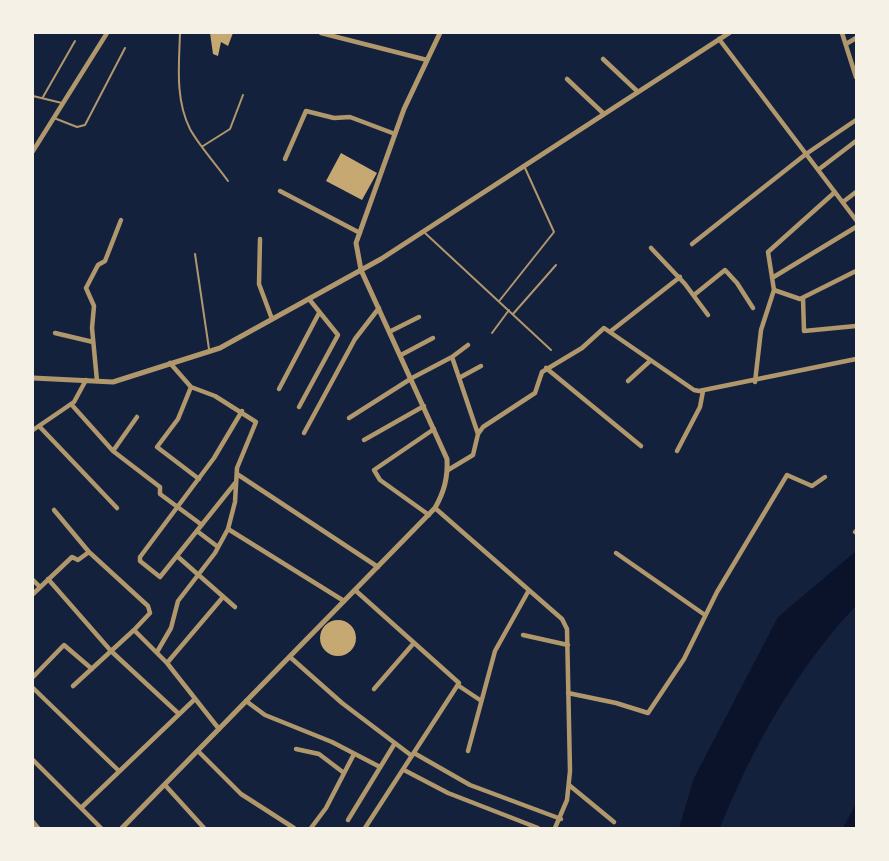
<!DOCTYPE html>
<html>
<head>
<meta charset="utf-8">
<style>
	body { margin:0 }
	#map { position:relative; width:889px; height:861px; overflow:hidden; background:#14213d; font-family:"Libre Baskerville",serif }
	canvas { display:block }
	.frame { position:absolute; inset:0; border:34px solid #f6f1e7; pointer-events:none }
</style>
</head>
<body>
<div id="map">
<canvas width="889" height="861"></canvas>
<div class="frame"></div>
</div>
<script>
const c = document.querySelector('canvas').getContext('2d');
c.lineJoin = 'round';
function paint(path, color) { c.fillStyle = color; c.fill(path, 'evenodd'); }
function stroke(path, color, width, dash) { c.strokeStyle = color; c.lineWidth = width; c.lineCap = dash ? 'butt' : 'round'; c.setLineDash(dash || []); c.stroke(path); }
paint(new Path2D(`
	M856,551V606C799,665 750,751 720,828H679L694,778L778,617Z
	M856,804V828H843Z`), '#0b132b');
paint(new Path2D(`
	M210,33H233L228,46L221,42L218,56L213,54Z
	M341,153L377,173L362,200L326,181Z
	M320 638a18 18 0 1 1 36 0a18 18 0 1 1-36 0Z`), '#c6a872');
stroke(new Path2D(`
	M180,33C179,65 175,99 190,129C200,147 216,164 228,181
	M33,96L62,103
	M43,97L75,41
	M54,118L77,127L85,125L125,48
	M203,146L230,129L243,95
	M425,233L551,350
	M195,254L209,349
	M500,300L554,232L525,168
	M513,314L556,265
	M492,333L509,310`), '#b1986c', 2);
stroke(new Path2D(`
	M321,33L427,60
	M842,33L856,77
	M719,39L856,220
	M846,44L856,38
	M603,59L637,91
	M567,79L603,113
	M33,151L107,33
	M285,159L306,111L334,118L350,117L395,134
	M818,170L856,141
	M280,191L360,233
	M843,202L856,192
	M260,239L259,284L272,319
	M692,244L806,154L856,120
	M651,248L685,284L708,315
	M772,278L856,227
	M774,290L800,299L856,271
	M694,295L725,270L737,283L753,308
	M803,298L804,331L856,326
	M391,331L419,317
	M611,331L680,277
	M55,333L93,342
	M401,355L433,338
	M452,357L478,434
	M546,368L641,446
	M459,378L481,366
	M97,381L92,328L94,306L86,288L98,265L105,261L121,220
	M628,381L650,361
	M755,382L761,330L774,290L768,252L835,192
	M191,387L178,419L157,447L199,479
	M279,389L319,313
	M71,404L113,451L160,487V494L202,525
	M299,407L338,335L309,299
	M349,418L412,378L452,357L468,345
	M39,426L117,508
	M33,430L74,402L86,380
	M304,433L355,339L379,308
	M364,440L424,406
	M113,451L137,417
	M677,451L700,407L703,391
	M448,470L473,455L478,434L483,427L535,393L542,372L582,348L604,328L694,390L699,391L856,359
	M237,474L378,567
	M236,482L160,577L140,561V557L214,458L242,411
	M435,508L562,619L567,629L570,771L567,800L555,828
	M54,510L89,552L148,606L150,613L134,630L167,663L219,729
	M429,515L380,480L374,470L434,429
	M228,529L344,601
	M197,531L218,547
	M855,532L856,531
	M616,553L705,615
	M177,556L235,607
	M48,579L111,651L179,714
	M33,580L40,587
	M355,590L459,683L365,828
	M33,594L72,557L78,560L89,552
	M523,635L568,645
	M157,652L171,628L178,601L215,553L228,529L235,502L237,468L256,422L215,396L191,387L170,363
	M290,657L342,703L412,756
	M167,663L223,597
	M33,677L64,645L92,669
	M73,686L134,630
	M459,686L480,700
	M33,688L119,771
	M374,689L413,644
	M568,693L616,703L648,713L684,659L717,592L787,475L812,486L825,477
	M246,701L265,715L332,742L380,767
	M296,749L319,754L344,773
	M198,751L241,794L294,828
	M468,751L495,651L529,590
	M414,753L470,785L561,819
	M33,760L101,828
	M404,770L448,793L538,828
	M165,785L204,828
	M569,785L614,822
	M81,808L195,699
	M348,820L395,743
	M33,822L38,828
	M311,828L326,808L354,754`), '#b1986c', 4.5);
stroke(new Path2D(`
	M33,378L113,382L220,348L381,259L729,33
	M122,828L435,508C444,492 448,478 447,459L361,270L356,243L404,109L440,33`), '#b1986c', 5);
</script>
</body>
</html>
